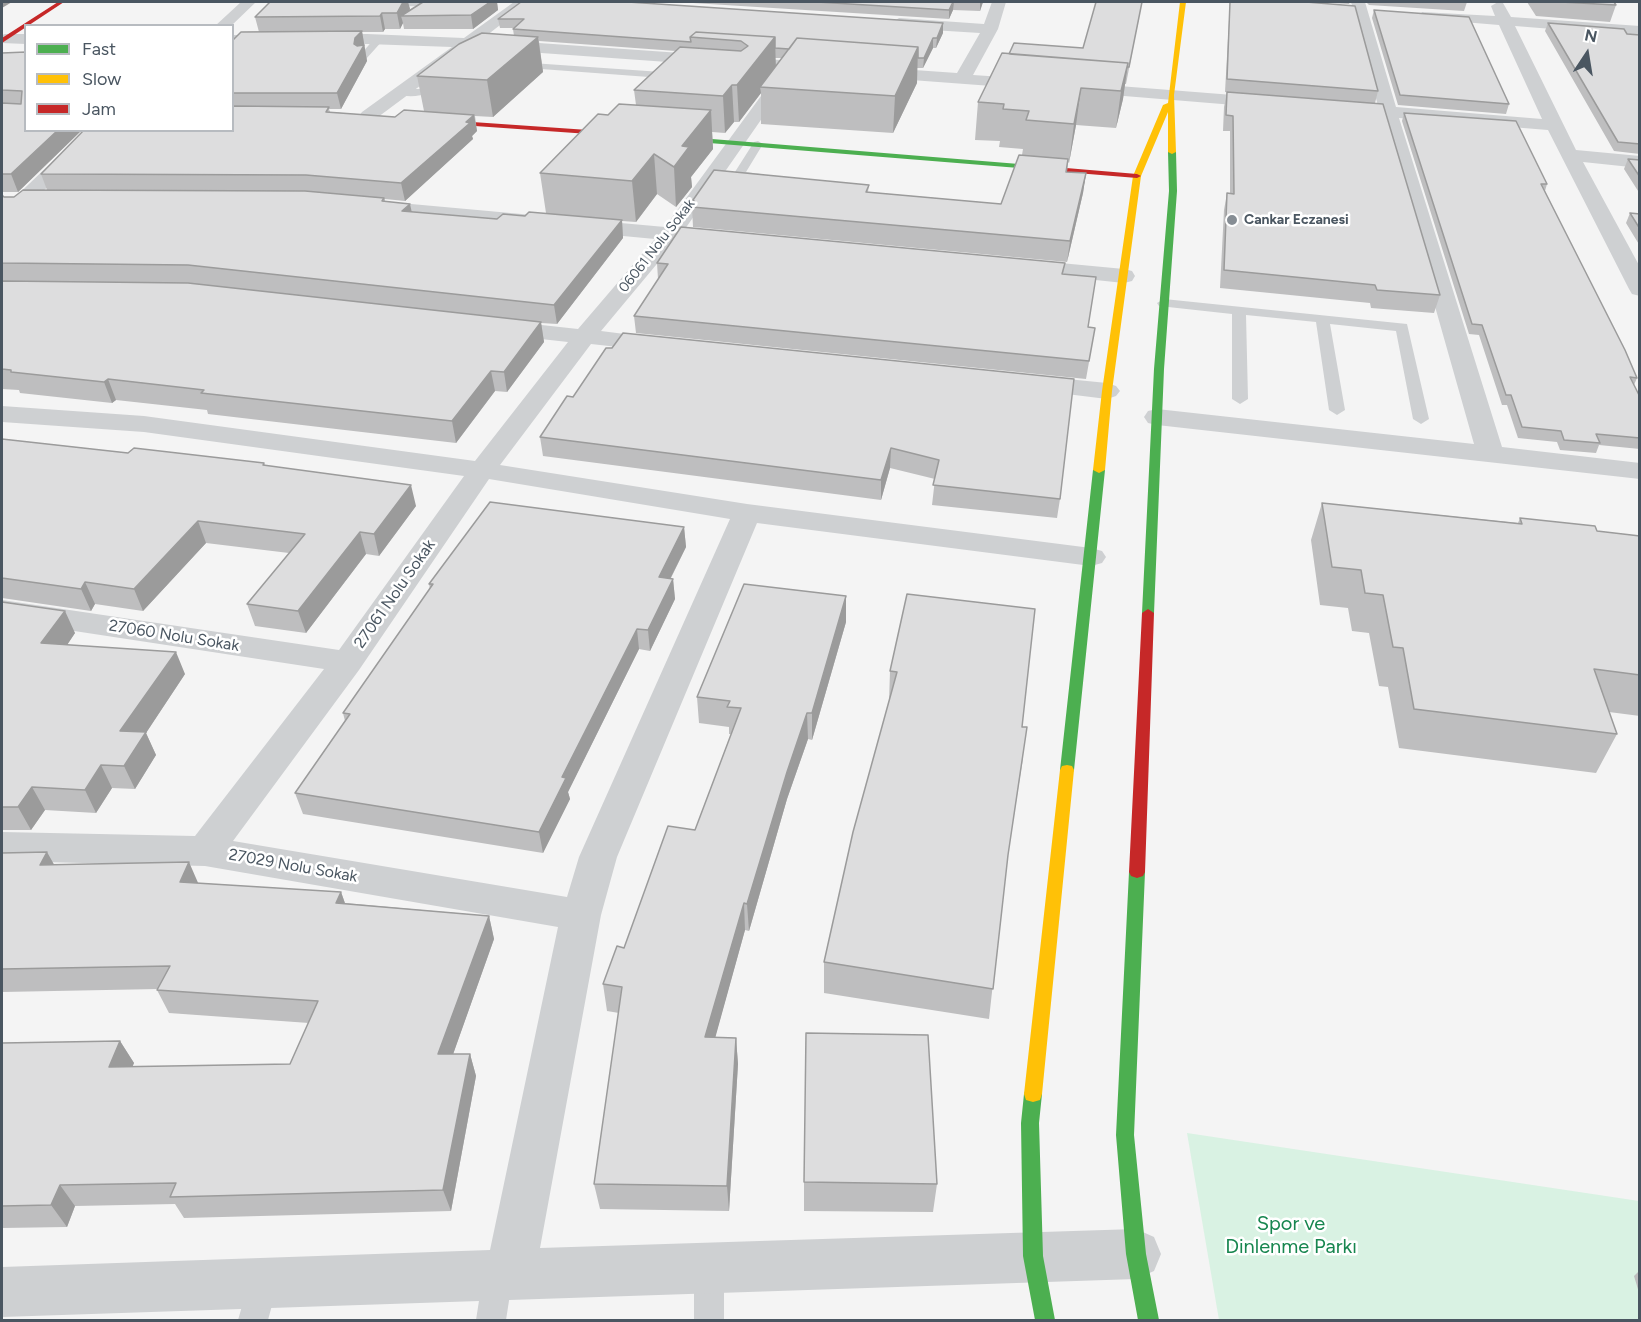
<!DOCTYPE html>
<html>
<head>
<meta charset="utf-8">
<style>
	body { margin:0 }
	#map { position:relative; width:1641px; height:1322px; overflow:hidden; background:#f4f4f4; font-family:Figtree,sans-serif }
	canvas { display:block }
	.frame { position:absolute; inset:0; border:3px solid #4a5661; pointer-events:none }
	.legend { position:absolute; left:24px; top:24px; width:210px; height:108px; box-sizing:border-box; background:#fff; border:2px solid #b7bbc0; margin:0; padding:8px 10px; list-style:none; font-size:18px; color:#4a5661 }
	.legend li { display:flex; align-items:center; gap:12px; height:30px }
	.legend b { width:30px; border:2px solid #b7bbc0 }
	.north { position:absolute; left:1557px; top:24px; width:60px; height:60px; -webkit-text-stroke:4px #fff; paint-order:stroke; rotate:12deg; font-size:16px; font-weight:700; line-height:24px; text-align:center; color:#4a5661 }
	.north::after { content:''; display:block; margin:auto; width:21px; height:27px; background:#4a5661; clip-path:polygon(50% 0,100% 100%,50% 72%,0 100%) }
</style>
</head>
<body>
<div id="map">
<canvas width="1641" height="1322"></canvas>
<div class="frame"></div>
<ul class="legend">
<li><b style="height:8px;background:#4caf50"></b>Fast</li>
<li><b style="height:8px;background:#ffc107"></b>Slow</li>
<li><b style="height:8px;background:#c62828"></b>Jam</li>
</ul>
<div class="north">N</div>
</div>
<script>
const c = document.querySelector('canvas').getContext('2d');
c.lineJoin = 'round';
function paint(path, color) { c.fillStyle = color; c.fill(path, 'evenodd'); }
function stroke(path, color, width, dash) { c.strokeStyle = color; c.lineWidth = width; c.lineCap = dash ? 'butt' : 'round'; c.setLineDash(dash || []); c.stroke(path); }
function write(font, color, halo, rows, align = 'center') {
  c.font = font + ' Figtree,sans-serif'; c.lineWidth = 5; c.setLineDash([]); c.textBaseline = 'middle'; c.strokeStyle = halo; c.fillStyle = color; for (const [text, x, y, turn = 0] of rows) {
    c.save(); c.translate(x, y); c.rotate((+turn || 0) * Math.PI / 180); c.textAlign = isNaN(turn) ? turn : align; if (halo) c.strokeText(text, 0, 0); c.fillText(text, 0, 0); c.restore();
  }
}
paint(new Path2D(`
	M1187,1133L1639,1201V1320H1219Z`), '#d9f2e3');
paint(new Path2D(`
	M376,37L384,39L366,59H360V55Z
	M517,62L676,73L681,76L676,79L514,67L512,65Z
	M444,80L448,81V85C433,92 410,102 396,92L401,89H423Z
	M758,141L763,144L746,172L761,174L767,177L761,180L735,177L733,175L754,142Z
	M1164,299L1407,324L1429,419L1421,424L1413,419L1396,331L1330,324L1345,410L1337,415L1329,410L1316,322L1246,315L1248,399L1240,404L1232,399V314L1159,306L1157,303Z
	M709,1253L719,1258L724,1268V1320H694V1268L699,1258Z
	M498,1260L508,1265L513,1275L506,1320H476L483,1275L488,1265Z
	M263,1268L274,1272L278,1283L268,1320H238L252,1272Z`), '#ced0d2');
paint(new Path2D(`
	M241,2H256L231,26H215Z
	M389,2H472L473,3L466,7L396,6Z
	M514,2H530L482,39L823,63L831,68L823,73L795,71L685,229L729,235L733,239L729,243L722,245L676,241L601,331L672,340L675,345L672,350L663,352L591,344L500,465L747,504L1091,548L1102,551L1106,557L1102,563L1091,566L757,523L617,857L601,915L540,1248L1136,1229L1154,1237L1161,1254L1154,1271L1136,1279L2,1317V1267L490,1250L558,927L205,866L2,861V832L195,836L324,669L2,620V600L339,650L464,476L144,432L2,422V406L144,416L475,461L568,342L496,334L488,332L484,327L488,322L496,320L578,329L655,239L367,212L360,210L357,206L360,202L367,200L665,227L780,70L471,48L374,120H362L359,116L362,112L452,47L367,44L232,45V35L367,34L464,38ZM489,479L730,519L579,857L567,897L233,841L359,670Z
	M992,2H1006L998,29L973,75L1032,79L1040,84L1038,88L1032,89L871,77L863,72L871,67L957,73L980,33L899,28L891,23L899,18L984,24Z
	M1351,2H1365L1396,107L1542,119L1499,25L1427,19L1420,15L1422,12L1495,16L1491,6L1498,2L1503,3L1511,17L1640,26V36L1515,26L1576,150L1640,156V168L1583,162L1640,267V296L1632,294L1629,289L1548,130L1399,118L1502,447L1640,463V479L1157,425L1148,423L1144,417L1148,411L1157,409L1474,444L1381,116L1341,113L1335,112L1332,108L1335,104L1378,106Z
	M5,34H26V44L2,43V35Z
	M1081,83L1271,98L1277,99L1280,103L1277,107L1271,108L1075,92L1073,88L1075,84Z
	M85,130H105L9,225L2,227V210Z
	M1018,259L1124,269L1132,271L1135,276L1132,281L1124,283L1010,271L1007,266L1010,261Z
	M1027,375L1107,383L1116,386L1120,391L1116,396L1107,399L1018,388L1014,383L1018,378Z`), '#ced0d2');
paint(new Path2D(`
	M675,136L1019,164L1023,166L1019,168L672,140L671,138Z
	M1172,150L1176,152L1177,191L1164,369L1154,613L1148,617L1142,613L1154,369L1169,191L1168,152Z
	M1099,467L1105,470L1074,770L1072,774H1062L1060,770L1093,470Z
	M1137,866L1143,868L1145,872L1134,1135L1146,1254L1159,1320H1138L1126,1254L1116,1135L1129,872L1131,868Z
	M1033,1086L1040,1088L1042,1094L1039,1123L1043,1256L1055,1320H1035L1023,1256L1021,1123L1024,1094L1026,1088Z`), '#4caf50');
paint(new Path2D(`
	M1180,2H1186L1174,95L1176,152L1172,154L1168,152V112L1141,176L1112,391L1105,470L1099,473L1093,470L1102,391L1133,176L1163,105L1168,103Z
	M1067,765L1072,766L1074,770L1042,1094L1040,1100L1033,1102L1026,1100L1024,1094L1060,770L1062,766Z`), '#ffc107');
paint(new Path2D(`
	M58,2H64L2,43V38Z
	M429,119L675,136L679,138L675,140L432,123H429Z
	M1019,164L1137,174L1141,176L1137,178L1016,168L1015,166Z
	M1148,609L1154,613L1145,872L1143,876L1137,878L1131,876L1129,872L1142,613Z`), '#c62828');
paint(new Path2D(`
	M270,2H408L410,9L409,11L423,2H497L498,10L473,29H404L403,23L400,29H385L383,32H362L367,61L341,109H329L330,112L395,117L424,111L417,76L514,36L513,29L514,28H500L498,19L943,23V33L936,48H933L923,68H917V83L893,133L761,124V93L739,122H734L725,133L712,132L713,149L691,177L692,187L676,207L657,194L636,222L622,221L623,238L557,324L541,323L544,342L507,392L495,391L456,443L208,414L207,410L116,400L112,403L20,393L19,390L2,389V195L4,197H14L47,190L41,174L232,130V41L259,32L255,17ZM539,41L676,51L634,90L636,105L608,115L540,173L546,213L497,219L412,212L385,201V199L405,201L473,139L472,136L477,131L475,116L493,117L543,72ZM775,58H782L776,66Z
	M677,2H983L980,11L953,10L949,19Z
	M1142,2L1126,84H1125L1123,99L1116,128L1076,125L1069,163L1068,162L1067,172L1086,173L1083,193L1067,262L693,227L692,207L693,205V200L869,185L868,192L1001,204L1022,155L1023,149L999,147L1000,141L975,140L978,102L1009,54L1083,48Z
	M1230,2H1306L1378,91L1375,103L1440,295L1434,313L1371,308L1370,303L1220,288L1224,210L1227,193H1230V131H1223L1224,107L1227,92L1255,94L1225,92Z
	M1315,2H1350L1349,4Z
	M1366,2H1467L1464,11L1369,5Z
	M1527,2H1614L1616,5L1610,22L1536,16Z
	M1374,10L1509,104L1506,114L1398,105L1372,18Z
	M1548,23L1640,35V154L1614,151L1545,31Z
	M26,52V130H82L18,192H2V53Z
	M1404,113L1547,184L1545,191L1637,378L1634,385L1640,397V449L1599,445L1596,453L1560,450L1557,442L1518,438L1507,405H1502L1479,335L1469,334L1402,121Z
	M1628,159L1640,160V194L1624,169Z
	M1630,213L1640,214V246L1626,223Z
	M657,263H1065L1063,274L1088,327L1095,328L1086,379L636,333L634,316L658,279Z
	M606,348L1060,499L1057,518L932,505L935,479L890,468L881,500L543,456L540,437L573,397Z
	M2,439L128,453L264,463L265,465L416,506L379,556L366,554L306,633L255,626L247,604L289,553L206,543L143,611L95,604L91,611L2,598Z
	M1322,503L1518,523L1520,518L1597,531L1640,536V716L1609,712L1617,734L1596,773L1399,748L1388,687L1379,686L1369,633L1352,631L1348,608L1320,605L1311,540Z
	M684,527L686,547L671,578L673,579L675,599L650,651L639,649L568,792L570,799L543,853L303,814L295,793L345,721L343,713L430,589L429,584Z
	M907,594L1022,727L1023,758L1006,866L989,1019L824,993V962L889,702L890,671Z
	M846,596V622L812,740L808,739L787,799L749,931L745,930L715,1037L736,1038L738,1064L729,1211L600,1209L594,1184L619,1013L607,1011L603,984L695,830L731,734H729V727L699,723L697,697Z
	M2,602L75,633L67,645L185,674L146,733L156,755L135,789L112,788L96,813L45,810L31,830H2Z
	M2,851V853L54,865L198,883L341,892L345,903L489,916L494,939L453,1054H470L476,1076L451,1211L184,1218L175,1204L75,1206L67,1227L2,1228V1043L120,1041L134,1063L132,1067L290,1064L309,1023L169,1013L157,990L158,989L2,992Z
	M804,1182L937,1184L933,1212L804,1211Z
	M1640,1270V1296L1634,1276Z`), '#bebebf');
paint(new Path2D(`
	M2,2H12L2,8Z
	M403,2H408L410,9L406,16H401L403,23L400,29L397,13Z
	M490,2H497L498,10L473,29L471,15Z
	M954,2L953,10L949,19V10Z
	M980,2H983L980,11Z
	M382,13L385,29L383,32L380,16Z
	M943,23V33L936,48L937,38Z
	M362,31L367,61L341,109L337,93L355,38Z
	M538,37L543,72L493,117L487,80Z
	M775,37L776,72L760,87L761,93L739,122L737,85Z
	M933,38V48L923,68L924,58Z
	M918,47L917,83L893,133L895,96Z
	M1128,63L1123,99L1116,128L1121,91Z
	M732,85L734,122L725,133L723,96Z
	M1081,88L1076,125L1069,163L1074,124Z
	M711,110L713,149L691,177L692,187L676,207L674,167L682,146Z
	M474,115L477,131L472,136L473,139L405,201L401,183Z
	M58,130H82L18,192L11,174Z
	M654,154L657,194L636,222L632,181Z
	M1086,173L1083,193L1067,262L1070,241Z
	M410,204L414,222L402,211Z
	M622,220L623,238L557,324L554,305Z
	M541,322L544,342L507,392L504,372Z
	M491,371L495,391L456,443L452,421Z
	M108,379L116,400L112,403L104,382Z
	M891,448L890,468L881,500V480Z
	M411,485L416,506L379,556L374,534Z
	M198,521L206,543L143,611L134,589Z
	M684,527L686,547L661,597L659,577Z
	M360,532L366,554L306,633L298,611Z
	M673,579L675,599L650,651L648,630Z
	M85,582L95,604L91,611L81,589Z
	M846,596V622L812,740V713Z
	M65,611L75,633L53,666L41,643Z
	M637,629L639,649L568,792L570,799L543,853L539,832L562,777Z
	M176,652L185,674L146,733L156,755L135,789L124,766L120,731Z
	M807,713L808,739L787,799L749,931L747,904L787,772Z
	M101,765L112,788L96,813L85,790Z
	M32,787L45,810L31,830L18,807Z
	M47,852L60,875L40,865Z
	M189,862L199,885L180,882Z
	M341,892L349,915L336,903Z
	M744,903L745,930L708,1064L705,1037Z
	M489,916L494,939L445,1077L438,1054Z
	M736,1038L738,1064L729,1211L727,1186Z
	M120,1041L134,1063L123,1089L109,1067Z
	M470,1054L476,1076L451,1211L443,1190Z
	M60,1185L75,1206L67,1227L51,1205Z`), '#9b9b9b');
const building = new Path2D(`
	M270,2H403L397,13H382L380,16L255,17Z
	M423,2H490L471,15L401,16Z
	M521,2H628L943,23L937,38H933L924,58H918V47L797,38L789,49L775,48V37L696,32L690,37L691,42L513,29L524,19H498Z
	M817,2H953L949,10Z
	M1096,2H1142L1129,67H1127L1128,63L1009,54L1014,43L1083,48Z
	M1230,2H1306L1355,6L1378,91L1227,79Z
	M1561,2H1614L1616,5Z
	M1374,10L1469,17L1509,104L1400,95Z
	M1548,23L1624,29L1627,34L1640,35V144L1618,142Z
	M362,31L355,38L354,44L357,46L364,45L337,93H232V41L241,32Z
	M696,32L775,37L737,85H732L723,96L634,90L680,47L741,51L748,46L741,41L690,37Z
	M482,33L538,37L487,80L417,76L459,44Z
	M797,38L918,47L895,96L760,87Z
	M26,52V130H58L11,174H2V103L21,104L22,91L2,90V53Z
	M1002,53L1128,63L1121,91L1081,88L1074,124L1026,120L1029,111L1003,109L1004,104L978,102Z
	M1227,92L1383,104L1440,295L1377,290L1375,285L1224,270L1227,193L1234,194L1233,116L1226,115Z
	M619,104L711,110L682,146L689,147L674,167L654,154L632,181L540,173L598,114L608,115Z
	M232,106L329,107L326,112L395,117L404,110L474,115L466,122L470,123L401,183L306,175L41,174L84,130H232Z
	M1404,113L1516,121L1547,184H1541L1625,350L1637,378L1630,377L1640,397V438L1596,434L1600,443L1564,440L1561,431L1522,427L1511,395H1506L1482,325L1472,324Z
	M1019,155L1068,159L1066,172L1086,173L1070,241L692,207L695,202L693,200L714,170L869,185L866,192L1001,204Z
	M1628,159L1640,160V177Z
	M23,190L305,191L384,198L382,201L410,204L402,211L497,219L503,214L525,216L529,212L622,220L554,305L188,265L2,263V195L4,197H14Z
	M1630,213L1640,214V229Z
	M681,227L1065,263L1062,274L1096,277L1088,327L1095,328L1089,361L634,316L668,264L657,263Z
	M2,281L188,283L541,322L504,372L491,371L452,421L201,393L204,390L108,379L104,382L11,372V370L2,369Z
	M623,333L1074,379L1060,499L933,485L939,460L891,448L881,480L540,437L567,396L573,397L606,348H612Z
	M2,439L128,453L134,448L264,463L263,465L411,485L374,534L360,532L298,611L247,604L305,534L198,521L134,589L85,582L81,589L2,578Z
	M490,502L684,527L659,577L673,579L648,630L637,629L562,777L566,778L539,832L295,793L350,714L343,713L433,584H429Z
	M1322,503L1522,524L1520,518L1595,526L1597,531L1640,536V675L1594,669L1617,734L1414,709L1403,648L1393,647L1383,595L1365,593L1361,570L1332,567Z
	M744,584L846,596L812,713H807L787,772L747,904L744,903L705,1037L736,1038L727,1186L594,1184L622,987L603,984L617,946L624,948L668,826L695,830L741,708L727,707L730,701L697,697Z
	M907,594L1035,609L1022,727H1027L1008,855L993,989L824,962L853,832L897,672L890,671Z
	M2,602L65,611L41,643L176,652L120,731L146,732L124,766L101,765L85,790L32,787L18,807H2Z
	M47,852L40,865L189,862L180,882L341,892L336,903L489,916L438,1054H470L443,1190L170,1197L176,1183L60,1185L51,1205L2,1206V1043L120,1041L109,1067L290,1064L318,1001L157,990L170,966L2,969V853Z
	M806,1033L928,1035L937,1184L804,1182Z`);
paint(building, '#ddddde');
stroke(building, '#9b9b9b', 1.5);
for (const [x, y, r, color] of [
	[1232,220,6,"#868d94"]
]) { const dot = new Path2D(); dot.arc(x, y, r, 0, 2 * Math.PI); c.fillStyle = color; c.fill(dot); stroke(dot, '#fff', 2); }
write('bold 14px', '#4a5661', '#fff', [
	["Cankar Eczanesi",1244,220]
], 'left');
write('14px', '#4a5661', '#fff', [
	["06061 Nolu Sokak",657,246,-52]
]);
write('16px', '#4a5661', '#fff', [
	["27061 Nolu Sokak",395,594,-55],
	["27060 Nolu Sokak",174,636,9],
	["27029 Nolu Sokak",293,866,10]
]);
write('20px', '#17864f', '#fff', [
	["Spor ve",1291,1224],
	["Dinlenme Parkı",1291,1247]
]);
</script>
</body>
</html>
